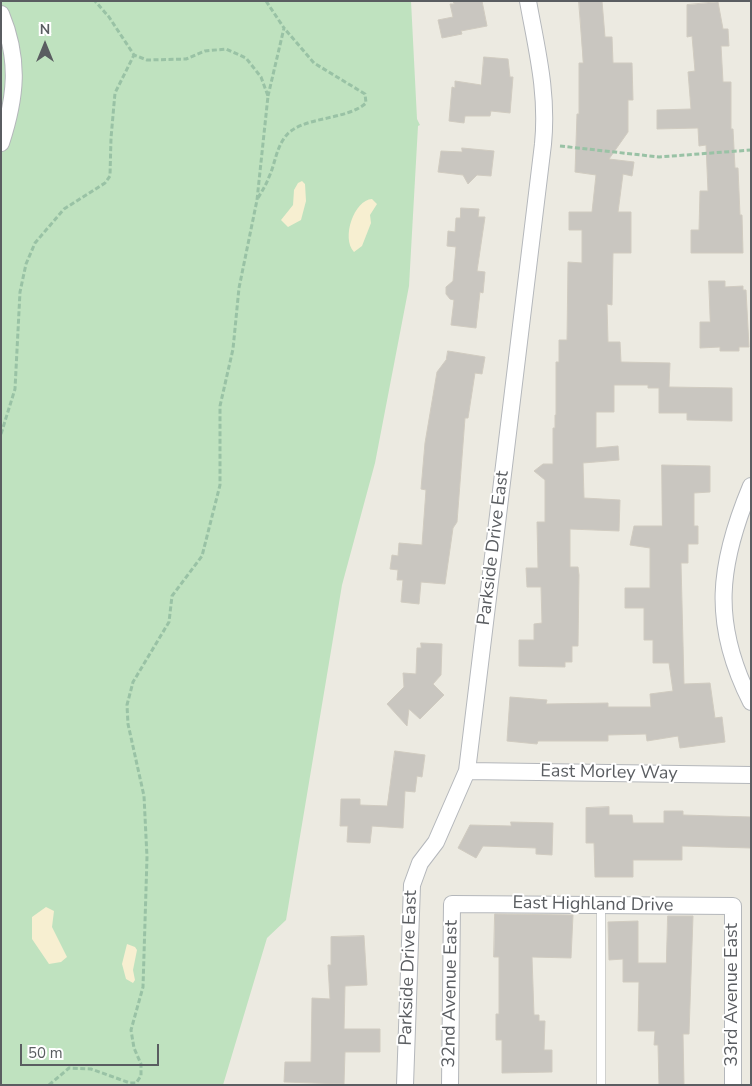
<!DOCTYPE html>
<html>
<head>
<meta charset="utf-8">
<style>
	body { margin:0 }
	#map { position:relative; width:752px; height:1086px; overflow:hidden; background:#eceae1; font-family:"Nunito Sans",sans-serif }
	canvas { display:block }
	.frame { position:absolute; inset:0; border:2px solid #5a5d61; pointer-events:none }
	.north { position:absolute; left:20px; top:20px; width:50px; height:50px; -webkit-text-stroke:4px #fff; paint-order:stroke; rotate:0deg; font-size:14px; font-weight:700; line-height:20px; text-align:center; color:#5a5d61 }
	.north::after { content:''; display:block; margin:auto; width:18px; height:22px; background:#5a5d61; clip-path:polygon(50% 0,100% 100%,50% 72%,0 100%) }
	.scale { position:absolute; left:20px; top:1044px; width:139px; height:22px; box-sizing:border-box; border:2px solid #5a5d61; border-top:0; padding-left:6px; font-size:15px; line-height:18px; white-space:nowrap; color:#5a5d61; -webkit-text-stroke:4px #fff; paint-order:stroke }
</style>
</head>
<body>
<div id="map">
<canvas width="752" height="1086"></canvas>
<div class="frame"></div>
<div class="north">N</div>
<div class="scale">50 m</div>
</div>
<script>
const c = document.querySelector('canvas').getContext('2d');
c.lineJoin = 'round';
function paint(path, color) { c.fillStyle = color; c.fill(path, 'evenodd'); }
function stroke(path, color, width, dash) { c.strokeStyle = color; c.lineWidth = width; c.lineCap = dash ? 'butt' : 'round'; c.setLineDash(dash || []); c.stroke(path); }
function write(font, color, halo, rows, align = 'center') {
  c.font = font + ' "Nunito Sans",sans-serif'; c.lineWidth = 4; c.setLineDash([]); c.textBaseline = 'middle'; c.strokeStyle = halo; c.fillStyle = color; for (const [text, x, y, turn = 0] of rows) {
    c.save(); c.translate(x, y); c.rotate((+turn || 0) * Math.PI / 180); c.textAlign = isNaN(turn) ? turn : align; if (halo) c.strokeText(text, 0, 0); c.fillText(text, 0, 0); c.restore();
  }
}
paint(new Path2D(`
	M1,1H411L417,119L420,125L418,126L409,286L375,463L342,585L286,920L267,938L223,1085H1Z`), '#bfe2bf');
paint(new Path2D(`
	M302,181L305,184L306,201L301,220L288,227L281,220L293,205L294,190L298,183Z
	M372,199L377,204L370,215L371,223L362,246L354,252C341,238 354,200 372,199Z
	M46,907L54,911L52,927L67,957L61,962L49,964L32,939V917Z
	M127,944L135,947L137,950L133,970L135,980L133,983L126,979L122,964Z`), '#f7efd1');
const building = new Path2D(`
	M453,1H482L487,26L461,31L462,34L442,38L438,20L453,17L450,4H454Z
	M579,1H602L605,37H612L613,63H632L633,100H628V132L609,159L634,162L632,176L623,174L618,212H631V253H613L612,305L607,304L608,342H620L621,362L670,363L669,387L732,388V421L687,420V413H659V388H648V385H614V412H596V448L618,446L619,460L583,463L584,498L620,500L619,531L570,529V567H578L579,575L578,646H572V662H565V667L519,666V640H534V624L542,623L541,587H527L526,568H538L537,522H545V480L534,471L543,464H553V428H555V415H556V362H559V340H567L568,262L582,263V230H569V212H592L596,175L575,172L577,114H579V63H583Z
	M718,2L723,29H728L729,46H721L723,82H731V129H733L735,168H738L740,215H742L743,253H691V230H699L700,191H708L706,145L699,146L698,128L657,129V110L691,109L688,72L695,71L692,36L687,37V5Z
	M484,57L508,59L510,77H513L510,113L491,111L490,116H465L464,123L449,121L452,87L455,88V81L481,85Z
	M462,148L494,151L491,176L477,175L468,184L463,175L438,172L441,151L462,152Z
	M461,208L479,209L478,217H485L477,271L485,272L483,293L480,292L476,328L451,325L454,300L450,299L446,294V287L453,281L456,247L447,246L448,231L455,232L456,218H460Z
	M709,281H725V287L743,286V290H746L749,347H739V351H720V347L700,348V322H710Z
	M448,351L485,357L482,374L475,373L468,418H465L457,522L453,528L445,584L421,582L419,604L401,602L403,580H397L398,570L390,569L392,555L398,556L399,543L422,545L426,490L421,489L425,443L437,372L446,360Z
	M662,465L710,466V492L694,493V526H698V544H688V563H681L684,684L710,683L715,718L722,717L725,742L680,748L678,736L647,741L646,734L608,735V741H538L537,744L507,741L510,697L547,700L546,704L608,703V707H651L650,694L673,691L669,663H653V640H644V608H625V588H650V548L630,545L634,526H662Z
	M421,643L442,644L441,675L433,684L444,695L420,719L409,709L407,726L387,704L404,687L403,673L416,674L417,648H421Z
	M395,751L425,755L422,777L417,776L415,792L405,791L403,828L372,826L370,843L347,842L348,826H340L341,799H360V805L387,806Z
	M609,807V815H632L633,823H664V811H683V815L751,817V848L682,846V860H633V877H595L594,843H586V808Z
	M511,822L553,823L552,855L536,854V848L483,846L476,858L458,848L470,825L511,826Z
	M495,914L573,915L571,958L532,957L534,1015H539V1021H545L544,1050H552V1072L502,1073V1040H496V1014H499V957H494Z
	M668,916H693L689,1034H683L684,1085H659L658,1045H654L655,1031H638L639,982H623V959L609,960L608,922L638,921V963H666Z
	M364,936L367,985L345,986L344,1029H380V1052H345L344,1084L284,1082L285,1062H311L312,998L330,999L328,965H331V937Z`);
paint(building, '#c9c6c0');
stroke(building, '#d0cbc0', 1);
const lane = new Path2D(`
	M601,1085V906`);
const street = new Path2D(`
	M1,14C20,60 16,97 1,143
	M751,486C718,565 711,623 751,702
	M467,771L751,775
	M405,1085L412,885L420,863L436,842L467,771L543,144C548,93 537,51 528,1
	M450,1085L452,904L733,906V1085`);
stroke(lane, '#b4b7bb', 9);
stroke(street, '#b4b7bb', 18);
stroke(new Path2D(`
	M266,1L284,28L268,96
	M560,146L659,157L751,150
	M258,198C262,191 266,185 269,177C275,164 276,149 285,137C300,116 346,121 366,103L365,94L314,63L284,28
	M1,434L15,389L20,292L26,264L35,243L64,209L105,183L110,176L111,138L115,93L134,55
	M49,1085L69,1068L91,1069L130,1083H136L141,1076V1064L134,1048L131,1030L143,987L147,857L144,796L128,724L127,705L133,682L169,622L172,596L202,556L220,485V406L233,349L239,288L257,200L268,96L261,77L246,58L226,49L205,51L186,59L147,60L134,55L109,17L95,1`), '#99c2a5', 3, [5, 2.5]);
stroke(lane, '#fff', 8);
stroke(street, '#fff', 16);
write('18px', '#5a5d61', '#fff', [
	["Parkside Drive East",494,548,-83],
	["East Morley Way",609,773,1],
	["East Highland Drive",593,905,1],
	["Parkside Drive East",409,968,-88],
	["32nd Avenue East",451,994,-89],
	["33rd Avenue East",733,995,-90]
]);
</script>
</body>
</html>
